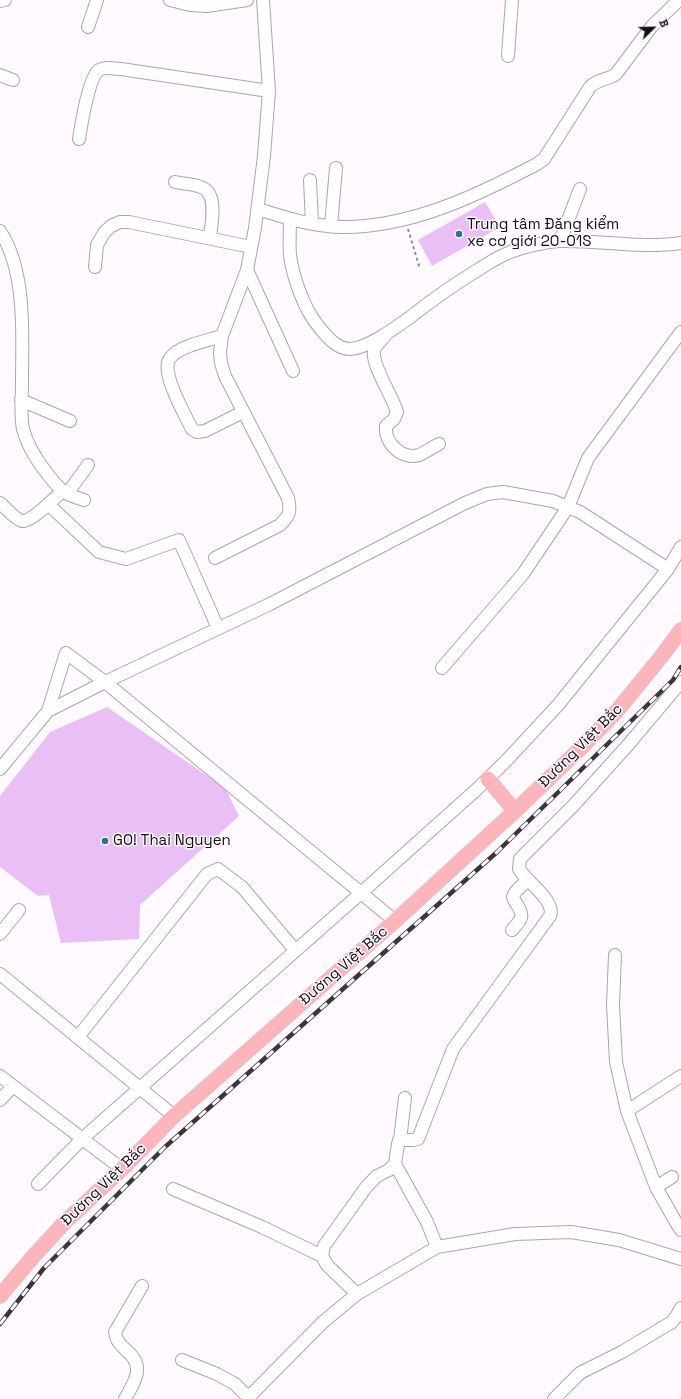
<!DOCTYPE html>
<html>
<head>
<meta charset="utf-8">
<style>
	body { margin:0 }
	#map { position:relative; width:681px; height:1399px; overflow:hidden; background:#fefaff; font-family:"Space Grotesk",sans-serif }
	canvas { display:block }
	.north { position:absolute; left:633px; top:8px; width:40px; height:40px; -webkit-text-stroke:3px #fefaff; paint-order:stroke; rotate:67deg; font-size:11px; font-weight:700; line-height:16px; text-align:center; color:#130d14 }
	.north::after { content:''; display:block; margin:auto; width:14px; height:18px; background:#130d14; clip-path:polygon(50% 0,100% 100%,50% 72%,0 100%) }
</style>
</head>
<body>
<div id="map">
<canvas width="681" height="1399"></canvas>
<div class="north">B</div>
</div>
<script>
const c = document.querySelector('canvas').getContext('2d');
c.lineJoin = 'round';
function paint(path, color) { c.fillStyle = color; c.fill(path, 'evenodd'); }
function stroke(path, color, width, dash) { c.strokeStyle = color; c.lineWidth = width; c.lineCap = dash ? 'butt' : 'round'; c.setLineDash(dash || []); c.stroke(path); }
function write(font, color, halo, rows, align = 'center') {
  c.font = font + ' "Space Grotesk",sans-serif'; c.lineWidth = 3; c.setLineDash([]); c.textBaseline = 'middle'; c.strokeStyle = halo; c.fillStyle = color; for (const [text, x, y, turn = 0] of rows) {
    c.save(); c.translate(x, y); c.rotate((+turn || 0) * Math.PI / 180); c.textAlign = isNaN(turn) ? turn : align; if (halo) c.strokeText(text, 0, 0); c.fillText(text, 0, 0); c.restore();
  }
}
paint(new Path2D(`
	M485,202L500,227L432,266L418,240Z
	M107,707L225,788L239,816L140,905L139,939L61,943L49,895L38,896L0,867V796L50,732Z`), '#e9bff5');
const minor = new Path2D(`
	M170,0L190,5L207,6L247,0
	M0,1L5,0
	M88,27L97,0
	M508,56L512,0
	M0,75L13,80
	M79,139C81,126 89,76 99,70C105,66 114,69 121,69L269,91
	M310,180L312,223
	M175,182C184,184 199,184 206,190C217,199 211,226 210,238
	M258,209C286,218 315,227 344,227C412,227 478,195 537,164L544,159L590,87C597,79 608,80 616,74L652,26L679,0
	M290,219C290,231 289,243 290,255C293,278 304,309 319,327C327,337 337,349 350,349C368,348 395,328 409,318C432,300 456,283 481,268C493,260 505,253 519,249C528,246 551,241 560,241C601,240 641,249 681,243
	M331,226L336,168
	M0,231C27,272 22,336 22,383C22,398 20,414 23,429C27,445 36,459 46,472C59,489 63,494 84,500
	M560,241L580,189
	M95,267L97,245L104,233L111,226L120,222H129L251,247
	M247,270L293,371
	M222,336C209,340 181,346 173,355C171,357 168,360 168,363C164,378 185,415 192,429L197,432L205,431L243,412
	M385,336C381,341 375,346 374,351C371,364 393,397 397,412L394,419L386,426C384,443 402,460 419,455C426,452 433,447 439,444
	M21,400L70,421
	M67,494L88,465
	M0,503C5,507 16,520 22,521C30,523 55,498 62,491
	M48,504L99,552L126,559L179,540L218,628
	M215,558L280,525C290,515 291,512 288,498L225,376L221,363L220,352L222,336L247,270L255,228L264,156L269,91L263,0
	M442,668L523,574L568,507L588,458L681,332
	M48,711L66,653L105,682L395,921
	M0,769L48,711L103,683L270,604L465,503L487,494L503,492L553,501L580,512L668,569
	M512,930C522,919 525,916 516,903C515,901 513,899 513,897C514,891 524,884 528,880
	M0,934L19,910
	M615,955L613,1005L616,1062L627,1111L656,1187L677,1224L681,1230
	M0,974L174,1116
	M78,1037L207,874L218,869L242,887L295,950
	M0,1076L122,1169
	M0,1100L13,1086
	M627,1111L681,1076
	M400,1140L405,1098
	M395,1164L427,1222L437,1247
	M38,1184L82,1139L361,893L476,790L506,761L558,705L668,569L681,547
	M656,1187L672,1177
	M173,1189L262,1227L322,1256L327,1265L357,1294
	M322,1256L324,1246L367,1186L377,1176L389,1170L395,1164L398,1144L399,1140H413L418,1139L453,1049L550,916C556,901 527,882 519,869L520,859L573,806L628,745L681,682
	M182,1360L217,1374L235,1384L249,1398
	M125,1399C135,1381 146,1366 126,1350C120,1344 116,1341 115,1332L142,1286
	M247,1399L323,1322L357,1294L437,1247L515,1234L571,1232L619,1240L681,1259
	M554,1399L580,1373L622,1352L672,1322L676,1317L681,1308`);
const major = new Path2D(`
	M488,779L515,811
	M0,1296L31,1259L64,1223L122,1169L174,1116L395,921L515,811L580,749L616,712L661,657L681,630`);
stroke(minor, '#b1a1b6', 14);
stroke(major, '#d9d8d9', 16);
stroke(new Path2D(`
	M408,229L420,269`), '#918c92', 2, [3, 3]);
stroke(minor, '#fff', 12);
stroke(major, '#fdb5bc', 15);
const rail = new Path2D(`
	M0,1324L44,1268L165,1147L496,853L673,680L681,667`);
stroke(rail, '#3b363c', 4.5);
stroke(rail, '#fefaff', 3, [9]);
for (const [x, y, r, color] of [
	[459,234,4,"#2c757c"],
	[105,841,4,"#2c757c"]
]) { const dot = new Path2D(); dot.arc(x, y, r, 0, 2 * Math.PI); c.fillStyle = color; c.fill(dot); stroke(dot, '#fefaff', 1.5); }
write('15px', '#130d14', '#fefaff', [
	["Trung tâm Đăng kiểm",467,225],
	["xe cơ giới 20-01S",467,242],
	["GO! Thai Nguyen",113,841]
], 'left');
write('15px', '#130d14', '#fefaff', [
	["Đường Việt Bắc",581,746,-45],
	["Đường Việt Bắc",344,966,-41],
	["Đường Việt Bắc",104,1185,-44]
]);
</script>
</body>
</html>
